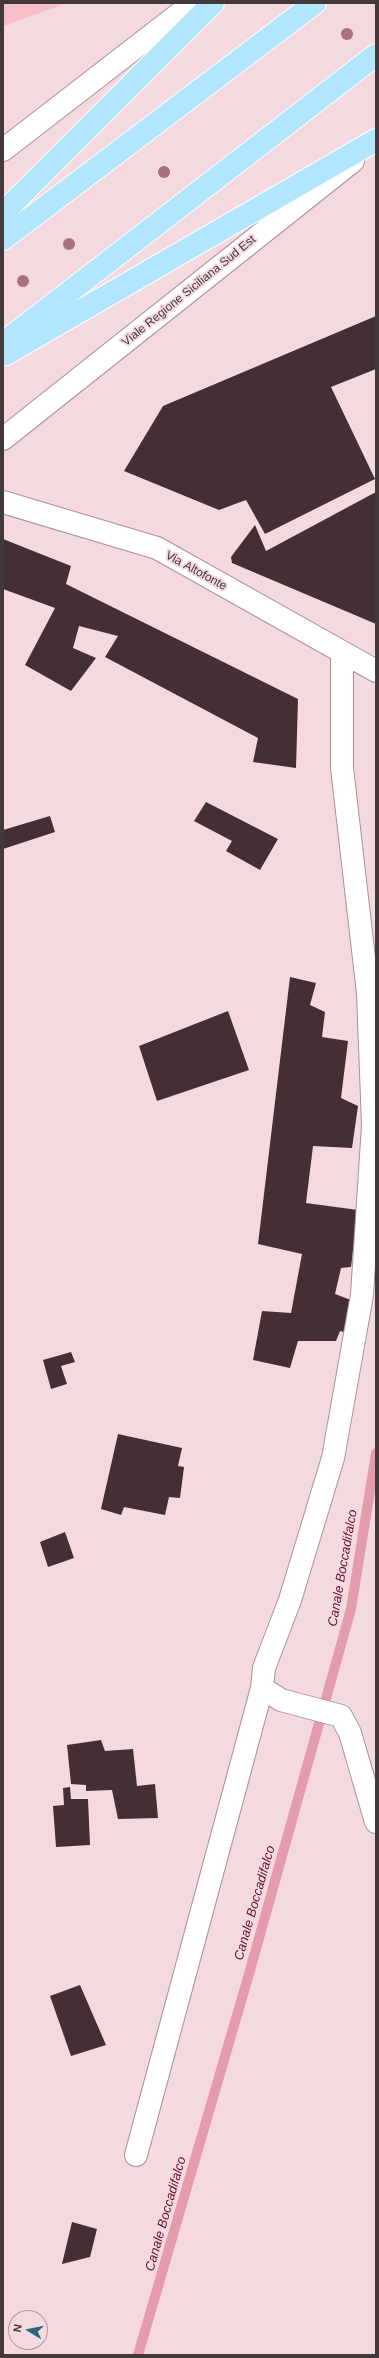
<!DOCTYPE html>
<html>
<head>
<meta charset="utf-8">
<style>
	body { margin:0 }
	#map { position:relative; width:379px; height:2358px; overflow:hidden; background:#f4dadf; font-family:Helvetica,sans-serif }
	canvas { display:block }
	.frame { position:absolute; inset:0; border:4px solid #43393b; pointer-events:none }
	.north { position:absolute; left:8px; top:2310px; width:40px; height:40px; box-sizing:border-box; background:#f4dadf; border:1px solid #ad9a9d; border-radius:50%; rotate:280deg; font-size:11px; font-weight:700; line-height:16px; text-align:center; color:#43393b }
	.north::after { content:''; display:block; margin:auto; width:14px; height:18px; background:#2a657d; clip-path:polygon(50% 0,100% 100%,50% 72%,0 100%) }
</style>
</head>
<body>
<div id="map">
<canvas width="379" height="2358"></canvas>
<div class="frame"></div>
<div class="north">N</div>
</div>
<script>
const c = document.querySelector('canvas').getContext('2d');
c.lineJoin = 'round';
function paint(path, color) { c.fillStyle = color; c.fill(path, 'evenodd'); }
function stroke(path, color, width, dash) { c.strokeStyle = color; c.lineWidth = width; c.lineCap = dash ? 'butt' : 'round'; c.setLineDash(dash || []); c.stroke(path); }
function write(font, color, halo, rows, align = 'center') {
  c.font = font + ' Helvetica,sans-serif'; c.lineWidth = 4; c.setLineDash([]); c.textBaseline = 'middle'; c.strokeStyle = halo; c.fillStyle = color; for (const [text, x, y, turn = 0] of rows) {
    c.save(); c.translate(x, y); c.rotate((+turn || 0) * Math.PI / 180); c.textAlign = isNaN(turn) ? turn : align; if (halo) c.strokeText(text, 0, 0); c.fillText(text, 0, 0); c.restore();
  }
}
paint(new Path2D(`
	M3,3H67L3,26Z`), '#f7bdc9');
stroke(new Path2D(`
	M138,2355L249,1974L351,1609L376,1453`), '#e49cad', 10);
paint(new Path2D(`
	M376,316V369L331,387L375,479L265,534L246,500L219,510L124,471L163,406Z
	M376,492V624L232,563L231,557L255,525L266,551Z
	M3,539L71,566L66,584L298,699L296,768L253,762L258,738L105,657L118,636L79,626L73,648L96,658L71,691L25,665L55,608L3,589Z
	M206,802L278,839L260,870L226,851L232,841L194,821Z
	M50,816L55,832L3,849V830Z
	M290,977L316,983L310,1005L325,1012L322,1037L348,1041L341,1098L358,1106L352,1148L313,1146L306,1203L358,1210L351,1267L341,1268L335,1294L351,1300L347,1333L340,1331L336,1341H298L290,1368L253,1360L262,1311L291,1313L302,1254L258,1244Z
	M228,1011L249,1070L157,1101L139,1046Z
	M71,1352L75,1362L61,1366L67,1384L51,1389L43,1360Z
	M118,1434L182,1448L178,1466L184,1467L180,1498L169,1497L165,1515L124,1507L121,1515L101,1509Z
	M65,1532L74,1558L48,1567L40,1542Z
	M101,1740L105,1751L133,1749L137,1786L155,1784L158,1818L118,1819L112,1790L86,1791V1785L71,1784L67,1745Z
	M70,1787L71,1799H88L90,1845L56,1847L53,1806L64,1805L63,1788Z
	M80,1985L106,2045L71,2056L50,1996Z
	M72,2222L97,2229L90,2257L62,2264Z`), '#443034');
const minor = new Path2D(`
	M3,150L193,3
	M3,439L353,161
	M3,502L157,548L376,671
	M342,653V768L368,993L373,1125L362,1295L333,1458L290,1600L264,1668L262,1688L281,1700L341,1716L350,1733L376,1822
	M136,2155L262,1688`);
const major = new Path2D(`
	M3,213L213,3
	M3,239L315,3
	M3,343L376,55
	M6,354L376,140`);
stroke(minor, '#aa9297', 24);
stroke(major, '#fff', 24);
stroke(minor, '#fff', 22);
stroke(major, '#b1e6fe', 22);
c.fillStyle = '#a97082';
for (const [x, y] of [
	[347,34],
	[164,172],
	[69,244],
	[23,281]
]) { c.beginPath(); c.arc(x, y, 6, 0, 2 * Math.PI); c.fill(); }
write('12px', '#43393b', '#f4dadf', [
	["Viale Regione Siciliana Sud Est",189,291,-39],
	["Via Altofonte",196,571,29]
]);
write('italic 13px', '#620d2e', '#f4dadf', [
	["Canale Boccadifalco",343,1568,-80],
	["Canale Boccadifalco",255,1903,-74],
	["Canale Boccadifalco",166,2214,-74]
]);
</script>
</body>
</html>
